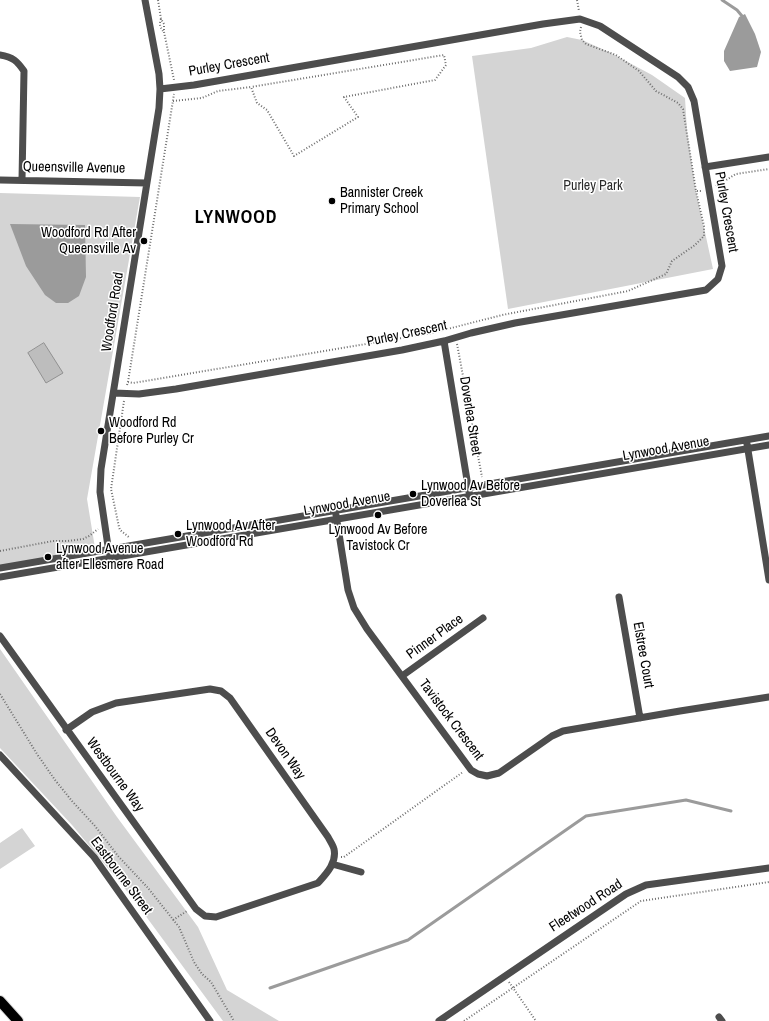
<!DOCTYPE html>
<html>
<head>
<meta charset="utf-8">
<style>
	body { margin:0 }
	canvas { display:block; background:#fff }
</style>
</head>
<body>
<canvas width="769" height="1021"></canvas>
<script>
const c = document.querySelector('canvas').getContext('2d');
c.lineJoin = 'round';
function paint(path, color) { c.fillStyle = color; c.fill(path, 'evenodd'); }
function stroke(path, color, width, dash) { c.strokeStyle = color; c.lineWidth = width; c.lineCap = dash ? 'butt' : 'round'; c.setLineDash(dash || []); c.stroke(path); }
function write(font, color, halo, rows, align = 'center') {
  c.font = font + ' "Archivo Narrow",sans-serif'; c.lineWidth = 3; c.setLineDash([]); c.textBaseline = 'middle'; c.strokeStyle = halo; c.fillStyle = color; for (const [text, x, y, turn = 0] of rows) {
    c.save(); c.translate(x, y); c.rotate((+turn || 0) * Math.PI / 180); c.textAlign = isNaN(turn) ? turn : align; if (halo) c.strokeText(text, 0, 0); c.fillText(text, 0, 0); c.restore();
  }
}
paint(new Path2D(`
	M567,37L582,40L609,52L652,75L685,98L687,131L696,191L713,269L508,309L472,56L531,48Z
	M0,193L140,197L87,499L95,548L0,566Z
	M0,649L117,817L198,927L227,990L279,1021H223L131,896L72,825L0,748Z
	M22,828L35,846L0,869V843Z`), '#d4d4d4');
paint(new Path2D(`
	M745,14L755,34L761,52L757,67L730,71L724,61V51L739,17Z
	M10,224L85,225L86,277L79,296L68,303H56L45,295L26,266Z`), '#9b9b9b');
stroke(new Path2D(`
	M722,0L737,10L742,16
	M270,988L408,940L586,816L686,800L731,811`), '#9b9b9b', 3);
const building = new Path2D(`
	M44,343L63,373L46,383L28,353Z`);
paint(building, '#bdbdbd');
stroke(building, '#919191', 1);
const major = new Path2D(`
	M0,1001L18,1021`);
stroke(major, '#dbdbdb', 12);
stroke(new Path2D(`
	M158,0L161,19L164,24V32L174,80
	M577,0L579,11
	M161,19C159,24 160,27 163,31
	M581,27L580,32L582,40L586,44L616,55L639,71L656,91L678,103L683,109L696,191H701
	M173,101L202,98L218,91L251,87L257,103L267,110L294,156L358,117L344,97L435,80L446,65L444,55L251,87
	M716,186L736,174L769,169
	M457,344L482,477
	M128,382L174,94
	M127,385L128,382L133,383L432,333L502,315L628,291L666,274L672,261L695,245L704,236V226L696,191
	M124,401L111,489L119,527L120,530L130,538
	M0,551L53,541H68L83,539L89,536L98,529
	M0,694L37,754L55,780L72,801L95,826L118,856L148,888L179,927L194,962L202,974L211,982L234,1021
	M341,857H344L463,772
	M173,920L187,911
	M509,982L536,1021
	M464,1021L641,901L769,882`), '#6f6f6f', 2, [1, 2]);
stroke(new Path2D(`
	M0,55C13,57 17,61 24,71L22,180
	M705,167L769,157
	M0,180L147,183
	M444,341L469,492
	M114,393L139,394L176,389L402,350L444,341L471,333L515,323L706,290L718,279L722,266L694,101L688,87L678,77L600,26L580,19L543,24L194,85L160,89
	M747,444L769,580
	M336,515L348,590L354,608L367,629L471,770L478,774L487,776L499,773L552,736L563,731L680,711L769,697
	M109,553L100,492L101,469L159,108L160,89L159,74L145,0
	M0,568L769,436
	M0,577L769,445
	M619,597L640,718
	M0,636L196,909L205,916L216,917L318,883C326,874 337,863 334,849C333,845 330,841 328,837L230,698L221,691L210,689L116,703L92,712L66,730
	M402,676L483,618
	M0,755L94,857L210,1021
	M332,864L361,872
	M719,1017L722,1021
	M439,1021L626,894L646,885L769,868`), '#4d4d4d', 7);
stroke(major, '#000', 10);
for (const [x, y, r, color] of [
	[332,201,4,"#000"],
	[144,241,4,"#000"],
	[101,431,4,"#000"],
	[413,494,4,"#000"],
	[378,515,4,"#000"],
	[178,534,4,"#000"],
	[48,557,4,"#000"]
]) { const dot = new Path2D(); dot.arc(x, y, r, 0, 2 * Math.PI); c.fillStyle = color; c.fill(dot); stroke(dot, '#fff', 1.5); }
write('14px', '#000', '#fff', [
	["Purley Crescent",229,65,-10],
	["Queensville Avenue",74,168,1],
	["Purley Crescent",726,212,80],
	["Woodford Road",113,312,-81],
	["Purley Crescent",407,334,-12],
	["Doverlea Street",470,416,81],
	["Lynwood Avenue",666,449,-10],
	["Lynwood Avenue",347,504,-10],
	["Pinner Place",435,637,-36],
	["Elstree Court",643,655,80],
	["Tavistock Crescent",451,720,53],
	["Devon Way",285,754,55],
	["Westbourne Way",115,775,54],
	["Eastbourne Street",121,876,53],
	["Fleetwood Road",586,906,-33]
]);
write('14px', '#2b2b2b', '#fff', [
	["Purley Park",593,186]
]);
write('14px', '#000', '#fff', [
	["Bannister Creek",340,193],
	["Primary School",340,209],
	["Woodford Rd After",136,233,"right"],
	["Queensville Av",136,249,"right"],
	["Woodford Rd",109,423],
	["Before Purley Cr",109,439],
	["Lynwood Av Before",421,486],
	["Doverlea St",421,502],
	["Lynwood Av After",186,526],
	["Woodford Rd",186,542],
	["Lynwood Av Before",378,530,"center"],
	["Tavistock Cr",378,546,"center"],
	["Lynwood Avenue",56,549],
	["after Ellesmere Road",56,565]
], 'left');
c.letterSpacing = '1px';
write('bold 18px', '#000', '#fff', [
	["LYNWOOD",236,218]
]);
c.letterSpacing = '0px';
</script>
</body>
</html>
